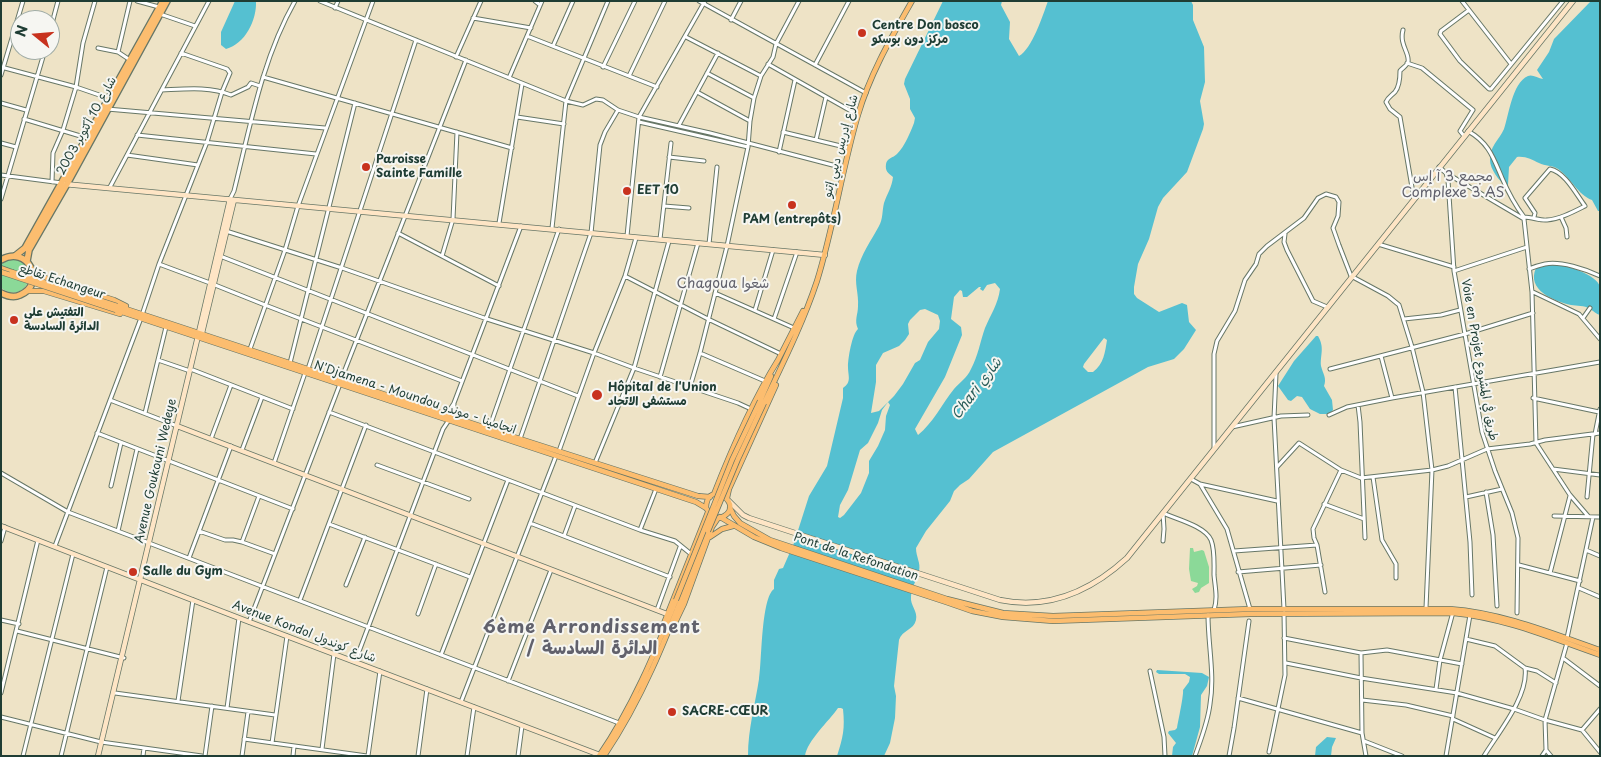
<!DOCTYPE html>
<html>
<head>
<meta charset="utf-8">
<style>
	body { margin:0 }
	#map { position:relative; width:1601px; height:757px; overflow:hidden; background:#eee3c6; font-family:"Playpen Sans",sans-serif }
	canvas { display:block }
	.frame { position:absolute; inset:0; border:2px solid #1f3d34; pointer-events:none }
	.north { position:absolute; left:10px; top:10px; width:50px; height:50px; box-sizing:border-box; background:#f6f6f2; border:1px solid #a0aca6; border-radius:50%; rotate:287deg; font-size:14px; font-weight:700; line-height:20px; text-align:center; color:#1f3d34 }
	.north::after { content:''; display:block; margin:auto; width:18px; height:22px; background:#c8321e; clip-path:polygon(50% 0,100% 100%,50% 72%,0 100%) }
</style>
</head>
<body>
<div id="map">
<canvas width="1601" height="757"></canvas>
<div class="frame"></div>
<div class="north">N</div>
</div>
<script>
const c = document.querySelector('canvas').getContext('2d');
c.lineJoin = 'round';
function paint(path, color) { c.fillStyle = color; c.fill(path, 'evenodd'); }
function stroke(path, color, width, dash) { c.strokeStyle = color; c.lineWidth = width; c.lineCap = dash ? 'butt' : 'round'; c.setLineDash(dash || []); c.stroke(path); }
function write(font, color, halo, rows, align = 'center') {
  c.font = font + ' "Playpen Sans","Playpen Sans Arabic",sans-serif'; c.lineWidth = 4; c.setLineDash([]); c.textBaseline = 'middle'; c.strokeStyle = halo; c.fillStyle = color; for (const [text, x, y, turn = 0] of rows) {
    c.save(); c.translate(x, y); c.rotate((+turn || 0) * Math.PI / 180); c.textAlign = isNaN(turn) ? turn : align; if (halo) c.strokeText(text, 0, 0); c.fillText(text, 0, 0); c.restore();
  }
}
paint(new Path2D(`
	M12,259C44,262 27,307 1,288V264Z
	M1190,548H1193L1194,552L1202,550L1204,551L1209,567V583L1201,588L1199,592L1195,593L1192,589L1197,586L1198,583L1191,581L1189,569Z`), '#8bd998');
paint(new Path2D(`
	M235,1H256C257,20 245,44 226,49L221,45V32Z
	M943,1H1002L1001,5L1010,22L1009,39L1019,56C1032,49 1043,15 1048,1H1191L1193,5V20L1204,47L1205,82L1200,101L1204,124L1203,129L1187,172L1163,198L1158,207L1149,239L1138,264L1134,287V294L1137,298L1159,312L1182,303L1187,305L1189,322L1196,330L1184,349L1174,359L1148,367L993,452L969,479L960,485L954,491L950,501L926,531L916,548C916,557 921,563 919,571C917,580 911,588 911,597C910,605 918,611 916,620C914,630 902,630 899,640L894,686L896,696L895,718L890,743L884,756H837C843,737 845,729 843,709L841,708H838C829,721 807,741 805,756H748C748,729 755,705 759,679C762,662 761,598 774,589V580L779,569L783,568L794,543L809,496L827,466L843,398V388C852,382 848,376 848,367C848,358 852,334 858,329C854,320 858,315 858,306C859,294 854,283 857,271C861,254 871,241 879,226C883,219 882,211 884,203C887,194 892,187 893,177C888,173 885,171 886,164C887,158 893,158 897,154C905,146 910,133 914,123L915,118L910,109V99L904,84L905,79ZM995,283L1000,289C998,304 991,314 985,328C980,342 978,356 971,369C967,378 960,382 954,389C942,404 933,423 918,435L915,429L945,377L962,335L961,327L951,319L954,297L960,290L962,291L963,297H967L979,287H981L980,289L983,291L987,285ZM925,309L938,315L940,321L939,329L928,342L920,360L915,363L903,384L894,396L879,411L871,413L876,382V365L883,353L899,346L905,340L909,334L908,324L910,320L920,310ZM1104,338L1107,340C1105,352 1104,364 1093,372H1088L1083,367L1084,364ZM888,402L890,405L886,416L885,430L878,446L869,461V473L861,493L844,515L840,518L838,517L840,505L848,490L860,450L868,443L878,423L882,410Z
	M1591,1H1600V211H1598L1592,200C1578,195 1571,178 1558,169C1552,165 1545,166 1539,163C1532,160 1526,156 1517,157L1509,167L1508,185L1506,186C1499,181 1490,169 1490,160C1489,147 1499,140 1504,129C1509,115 1512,83 1528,76C1532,74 1538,78 1543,79L1537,70L1549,52L1554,39Z
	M1555,263C1566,266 1597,274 1600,287C1601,295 1600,307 1600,315C1596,314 1594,311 1590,309C1584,305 1577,306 1571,305C1554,301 1526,290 1536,268L1545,264Z
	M1316,336H1318C1325,348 1320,355 1321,366C1323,374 1327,378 1324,386L1332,400L1333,410L1329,414H1320L1310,409L1302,397L1297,396L1291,401L1288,400L1278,386L1294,361Z
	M1157,670L1202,673L1209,677L1207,686L1201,695L1200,727L1192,756H1172L1173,747L1176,743L1168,733L1169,731L1175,730L1177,728C1178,722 1184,694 1183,690L1189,682L1190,677L1185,674H1159L1156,672Z
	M1327,737L1336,738L1332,747L1331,756H1315L1316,747Z`), '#55c0d1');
const street = new Path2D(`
	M137,1L159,7
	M320,1L566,101L583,105L596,99L603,100L618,110L639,117L710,133L844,168
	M535,1L540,5
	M699,1L866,93
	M1462,1L1511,64
	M335,8L338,1
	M1469,10L1441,31L1440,34L1460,61L1489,89H1491L1563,1
	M160,14L195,26
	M473,18L531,28
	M731,20L741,1
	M1403,30C1399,45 1410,53 1408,62C1407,66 1402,68 1400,71C1400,78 1399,87 1395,92C1391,96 1388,97 1386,102L1390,109L1400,117L1414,199
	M50,31L58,1
	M527,36L657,87
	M686,37L761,76
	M553,46L573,1
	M98,48L118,52
	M456,57L481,1
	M130,60L118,52L130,1
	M1407,63L1422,68L1473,110L1460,131L1464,136
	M768,64L858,115
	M815,65L849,1
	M1,67L76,87L108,98
	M603,67L635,1
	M707,73L754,98
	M1,75L23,1
	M629,76L665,1
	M263,77L512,148
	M509,78L542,1
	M162,90C184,89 210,86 231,95L248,87L251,83L260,86
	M697,92L750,121
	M1,103L26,110
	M107,109L325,128
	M517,117L564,124
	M24,119L87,138
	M639,122L748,147
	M679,125L718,53
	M1468,131C1489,143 1493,157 1502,178C1508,192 1515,205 1524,217C1532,217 1541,221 1547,220C1560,219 1573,212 1585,206C1576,194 1565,172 1550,169L1525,198L1535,213L1534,217
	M783,132L849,148
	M137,135L316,154
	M816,140L826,97
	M1,143L16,147
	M779,152L795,80
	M127,155L198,165
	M669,157L704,161
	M1439,167L1446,173L1448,180L1454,271L1482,432L1495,471L1512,513L1518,538L1517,613
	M1446,173L1524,219L1532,292L1536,443L1570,495L1588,516
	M1,175L62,183
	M52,182L53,153L63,130L76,87L83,43L95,1
	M110,187L209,1
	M1,199L45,50
	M230,199L234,191C250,127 262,59 295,1
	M664,206L689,208
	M1561,217L1566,228L1567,237
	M499,223L522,84
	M552,228L566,101L608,1
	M226,231L342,268L487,319L594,353L634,368L738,403L751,409
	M398,233L499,286
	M1285,234L1284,242L1287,250L1313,301L1327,307
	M627,236L639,117L705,1
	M660,239L671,143
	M709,244L717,167
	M1378,244L1454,267
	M220,256L578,396
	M442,256L453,219L457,132
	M159,264L210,283L265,305L462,381
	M1529,269C1534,267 1540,265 1545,264C1561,261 1585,269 1600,276
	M1454,271L1527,247
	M625,276L708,319L781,354
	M1533,292L1579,314L1600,339
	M715,293L794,328
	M755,310L773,250
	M1583,318L1590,308
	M774,319L797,252
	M1404,319L1441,315L1460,310
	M250,349L285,250L298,206L373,1
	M700,353L765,381
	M1381,356L1392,398
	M158,360L190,371
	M290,363L355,103
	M308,369L416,40
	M1330,369L1465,334L1533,313
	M193,370L293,409
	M1276,374L1274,418L1284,609
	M660,377L698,243
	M341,380L466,60
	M690,387L700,353L727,246L748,147L750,121L754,98L761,76L773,57L776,44L799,1
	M1455,387L1470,542L1472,595
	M1533,398L1599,412
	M110,400L177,426
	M1358,405L1360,422L1365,538
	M329,412L640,530L675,541L691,554
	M145,413L166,327
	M447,414L454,403L521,226
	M1329,415L1347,407L1392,398L1600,362
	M453,416L454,404
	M1232,427L1281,416L1308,415
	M489,429L559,229
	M97,433L293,509
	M1595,434L1600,409
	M211,439L231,385
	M520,439L591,233L600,145L605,132L618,110
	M1214,447V354L1217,341L1235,311L1245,280L1256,264L1259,254L1267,246L1304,218L1318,198L1326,194L1336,197L1339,202L1338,216L1333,228L1339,245L1351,276L1388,296L1399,305L1412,347L1423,392L1432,470L1426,608
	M242,450L262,397
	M559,451L594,353L625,276L636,238
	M274,463L305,373
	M595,463L634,368L669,241
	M377,465L469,499
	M1277,467L1299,443L1341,470L1361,478L1432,470L1448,466L1487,449L1530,444L1545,440L1600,433
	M1553,469L1600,475
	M1,473L68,512L619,723
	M1373,477L1382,540L1396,564V578
	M1191,479L1200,484L1227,529L1250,609
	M1200,484L1277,501
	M111,486L121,443
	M1486,492L1493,535L1497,606
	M1466,497L1502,489
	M1587,497L1593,434
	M1324,504L1364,519
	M1554,516L1600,517
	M530,523L670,577
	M329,524L470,577
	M640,530L656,489
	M118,531L137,449
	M199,531L225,540H233L242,542L275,554
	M564,536L575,506
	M1,541L5,527
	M1163,541L1164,529L1163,513C1176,519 1205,526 1211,540C1215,550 1214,564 1214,575C1215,587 1218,598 1214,610
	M242,542L259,496
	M55,546L141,318L159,264L207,142L222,92L230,73L227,69L181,53
	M1586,550L1600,556
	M1234,551L1317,545
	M189,558L231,446
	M1519,565L1580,581
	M1238,572L1321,565
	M1550,573L1570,496
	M346,585L365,537
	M1579,588L1600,597
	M1325,592L1317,545L1314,538L1313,529L1341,470
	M300,600L366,425
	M657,610L680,547
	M418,614L436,564
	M1,620L19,624
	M249,622L340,384
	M17,631L124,658
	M1284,638L1361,653L1387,650L1462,664
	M1567,638L1593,517
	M1466,639L1495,646L1525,668L1537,671L1556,683
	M1361,653L1362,733L1366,756
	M441,655L508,480
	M1563,658L1600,686
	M355,662L443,429L449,420
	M1286,663L1361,678L1457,693L1514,709L1545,720L1582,730L1600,752
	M1150,671L1164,737L1165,756
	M508,681L551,570
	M1436,689L1440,660L1453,612
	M1,693L38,540
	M115,693L275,715
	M1238,698L1362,733
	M1362,700L1406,705L1453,716
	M178,701L193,600
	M461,702L556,456
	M227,708L239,618
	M1,717L101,742L202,756
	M1453,719L1495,738
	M1582,730L1600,709
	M244,739L367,756
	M1364,741L1402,756
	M272,743L287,636
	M322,749L334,654
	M1546,750L1551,756
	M1269,752L1285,675L1284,613
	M23,756L73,554
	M61,756L107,567
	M143,756L144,748
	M205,756L212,706
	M242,756L248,712
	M293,756L294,746
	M368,756L380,671
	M418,756L427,689
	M467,756L474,707
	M518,756L522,726
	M1195,756C1201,739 1208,722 1210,704C1215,675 1208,645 1208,615
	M1229,756L1234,728L1249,621
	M1446,756L1470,615
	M1484,756C1498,733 1529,696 1525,668
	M1542,756L1546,750L1545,720L1567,643`);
const secondary = new Path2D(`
	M64,184L825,255
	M199,332L230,199
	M202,333L234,200
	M177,426L667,614
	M729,501L743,515L749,518L1000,600C1049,610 1091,591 1127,558L1573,1
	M1,526L239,618L600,755
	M98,756L198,336`);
const primary = new Path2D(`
	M1,268L12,272
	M33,271L42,277L114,300L126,306
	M28,291H44L120,314
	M117,306L489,429L698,496L710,497
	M116,310L696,502L706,508L712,516
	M777,362L803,311
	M760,401L771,376
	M764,403C783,363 803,323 817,281C834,226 842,169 858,115C870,74 891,38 912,1
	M714,494C732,448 752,402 778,360
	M727,498L729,489L776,385
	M706,508C707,476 749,507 720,518
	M730,508L734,516L740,523L770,540L947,599L1003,613L1053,616L1250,609H1450C1503,613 1551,633 1600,650
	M720,517L754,537L781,548L946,602L972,611L1003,617L1053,621L1250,614L1453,613C1505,618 1551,638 1600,655
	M710,537L722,529L733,526
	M664,623L708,512
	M672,629L684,604L712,527L718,518
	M599,756C632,708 655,653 676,600
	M604,756C651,687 677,608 708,531`);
const highway = new Path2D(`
	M15,256L25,248L163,1
	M1,260C28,244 47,284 20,295C14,298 7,296 1,293
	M27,261L29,250L67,184L167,1`);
stroke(street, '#677767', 5);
stroke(secondary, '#677767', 6);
stroke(primary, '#677767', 6);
stroke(highway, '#677767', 8);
stroke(street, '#fff', 3);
stroke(secondary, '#fee5c5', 4.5);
stroke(primary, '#fcbd6f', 4.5);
stroke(highway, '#fcbd6f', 5.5);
const primaryBridge = new Path2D(`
	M1,272L116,310
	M12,272L117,306
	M708,531L738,459L764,403
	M676,600L732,460L760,401`);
stroke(primaryBridge, '#677767', 6, []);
stroke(primaryBridge, '#fcbd6f', 4.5);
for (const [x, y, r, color] of [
	[862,33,5,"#c8321e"],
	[366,167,5,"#c8321e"],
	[627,191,5,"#c8321e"],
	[792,205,5,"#c8321e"],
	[14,320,5,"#c8321e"],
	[597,395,6,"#c8321e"],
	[133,572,5,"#c8321e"],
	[672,712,5,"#c8321e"]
]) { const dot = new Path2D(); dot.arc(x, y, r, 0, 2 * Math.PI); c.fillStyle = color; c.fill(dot); stroke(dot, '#f6f6f2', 2); }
write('bold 12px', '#1f3d34', '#f6f6f2', [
	["Centre Don bosco",872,26],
	["مركز دون بوسكو",872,40],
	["Paroisse",376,160],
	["Sainte Famille",376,174],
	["EET 10",637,191],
	["PAM (entrepôts)",792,220,"center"],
	["التفتيش على",24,313],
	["الدائرة السادسة",24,327],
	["Hôpital de l'Union",608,388],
	["مستشفى الاتحاد",608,402],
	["Salle du Gym",143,572],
	["SACRE-CŒUR",682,712]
], 'left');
write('12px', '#1f3d34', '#f6f6f2', [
	["شارع 10 أكتوبر 2003",87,126,-61],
	["شارع إدريس ديبي إتنو",841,146,-75],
	["تقاطع Echangeur",62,282,18],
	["Voie en Projet طريق في المشروع",1479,360,80],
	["N'Djamena - Moundou انجامينا - موندو",415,398,18],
	["Avenue Goukouni Wedeye",156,471,-77],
	["Pont de la Refondation",856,557,18],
	["Avenue Kondol شارع كوندول",304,632,21]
]);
write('14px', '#61616c', '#f6f6f2', [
	["مجمع 3 آ إس",1453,177],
	["Complexe 3 AS",1453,193],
	["Chagoua شغوا",723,284]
]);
write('italic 14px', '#2c5e5b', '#f6f6f2', [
	["Chari شاري",977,389,-53]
]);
c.letterSpacing = '1px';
write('bold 18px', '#61616c', '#f6f6f2', [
	["6ème Arrondissement",592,628],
	["/ الدائرة السادسة",592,649]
]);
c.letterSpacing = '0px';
</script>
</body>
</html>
